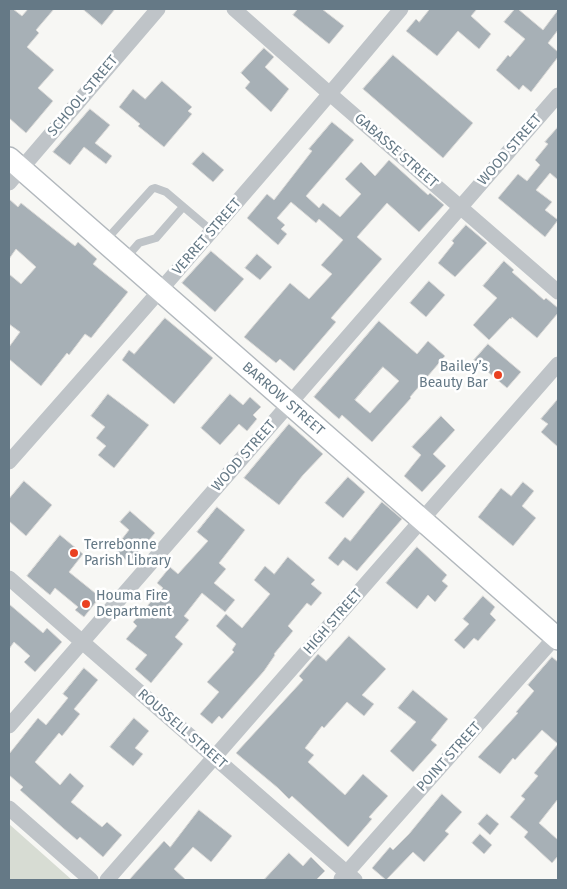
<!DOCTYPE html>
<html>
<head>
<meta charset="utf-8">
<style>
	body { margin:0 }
	#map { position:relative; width:567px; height:889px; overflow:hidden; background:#f7f7f4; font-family:"Fira Sans",sans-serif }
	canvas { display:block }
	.frame { position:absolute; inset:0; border:10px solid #657986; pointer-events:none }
</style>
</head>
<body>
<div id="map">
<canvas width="567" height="889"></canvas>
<div class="frame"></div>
</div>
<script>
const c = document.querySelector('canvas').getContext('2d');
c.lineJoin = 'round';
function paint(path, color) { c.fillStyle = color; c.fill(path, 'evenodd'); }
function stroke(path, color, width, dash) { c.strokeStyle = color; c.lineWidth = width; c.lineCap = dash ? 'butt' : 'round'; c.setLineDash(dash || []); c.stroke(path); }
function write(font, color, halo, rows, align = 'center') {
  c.font = font + ' "Fira Sans",sans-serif'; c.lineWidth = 5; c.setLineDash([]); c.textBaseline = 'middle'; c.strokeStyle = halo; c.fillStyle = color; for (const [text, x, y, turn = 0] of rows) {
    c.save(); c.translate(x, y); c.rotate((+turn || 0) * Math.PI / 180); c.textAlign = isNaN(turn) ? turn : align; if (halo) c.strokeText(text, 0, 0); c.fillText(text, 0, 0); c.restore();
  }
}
paint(new Path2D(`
	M9,824L72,880H9Z`), '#d7dcd3');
const building = new Path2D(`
	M9,9H13L22,16L28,9H54L36,30L39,33L27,47L54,70L38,88L53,101L26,133L9,118Z
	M83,9H115L102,25Z
	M298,9H322L344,26L329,44L293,15Z
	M430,9H477L471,16L491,34L479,49L458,31L437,56L406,31L416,19L419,22Z
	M515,9H518L543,30L558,10V30L548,43L558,52V57L531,92L523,85L519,90L496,70L508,55L510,57L525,39L504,22Z
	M264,48L274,57L265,67L289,89L271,112L245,88L250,82L241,73Z
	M393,55L473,123L443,158L363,89Z
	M162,81L192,107L188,111L192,114L164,147L138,126L140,124L119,107L133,89L145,99Z
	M90,109L110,125L95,143L112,156L106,164L84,147L70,165L53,152Z
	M332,122L354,140L306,196L319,208L323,203L340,217L361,194L345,179L361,162L375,176L389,160L428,195L430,193L444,205L419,232L387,203L357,237L382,259L331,318L336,322L294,371L280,359L276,363L244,337L290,283L309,299L332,274L321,265L343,240L319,219L316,223L291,202L277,218L285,225L281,229L287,234L278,245L247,218L267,194L274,200L312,151L309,149Z
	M558,127V180L550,173L536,190L552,202L545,210L558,220L545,237L498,198L518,174L527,181L540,165L535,160L548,144L545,142Z
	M203,152L224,170L213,182L192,164Z
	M9,199L18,207L21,203L75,246L78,242L97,259L93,264L128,292L91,338L85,334L69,355L67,353L41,386L9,359V347L20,332L9,324V274L21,284L36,267L16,249L9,259Z
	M466,225L487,243L455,277L438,263L454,243L452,241Z
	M211,251L244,279L215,312L182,283Z
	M257,254L272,267L260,280L245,268Z
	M504,261L514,270L512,272L544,300L546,298L558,308V313L537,338L512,317L511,319L510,318L489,340L473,325L497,298L483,286Z
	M429,281L445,295L426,317L410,303Z
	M165,318L213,358L174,404L122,360L129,350L134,354Z
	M379,321L417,354L428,341L445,356L410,397L411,398L372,442L342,415L339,419L314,397ZM383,367L399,381L370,413L355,400Z
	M488,344L521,372L507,388L474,360Z
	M108,394L149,425L114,468L98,455L106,446L96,438L105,427L91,416Z
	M230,394L243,405L250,397L261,407L253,415L257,419L247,431L239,424L220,445L201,428Z
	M558,399V447L541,432L548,424L541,419Z
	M441,416L455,430L433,454L446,466L422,492L404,476L421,455L412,447Z
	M289,424L323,454L303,475L279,505L244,478Z
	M348,477L365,492L343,518L325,503Z
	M24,481L52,505L26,536L9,521V499Z
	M523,482L534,491L522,506L536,518L513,546L478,517L501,488L511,496Z
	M382,502L402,519L357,571L343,560L338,566L328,558L345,537L350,541Z
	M217,507L245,530L219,563L226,569L214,583L235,600L225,612L202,593L184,616L189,620L175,637L183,644L151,683L135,669L147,655L126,639L137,626L133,622L163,588L157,583L170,567L178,574L208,541L197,532Z
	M130,511L155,533L129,563L116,551L124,541L122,539L129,530L120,522Z
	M60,535L83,554L69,572L100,597L84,617L75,610L78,607L55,588L50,595L27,576Z
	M417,547L447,575L442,581L448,586L435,602L428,595L417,609L386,583Z
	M288,557L315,580L311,584L322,593L311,606L307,603L288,626L293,631L274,654L275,655L264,671L222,719L219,716L212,724L200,714L219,692L207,682L234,652L232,650L236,644L216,626L226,614L242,628L270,594L254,580L265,566L274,574Z
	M483,596L495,607L490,614L496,620L478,641L474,638L464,649L454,640L469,624L463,619Z
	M9,604L43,633L47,628L62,642L35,672L24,662L30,656L14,642L9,649Z
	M349,636L386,669L362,695L374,704L364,716L347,702L324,728L322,726L305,748L314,755L308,762L345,795L363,774L388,796L369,817L372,819L348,847L292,796L289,799L278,788L236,753L303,680L299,676L318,654L326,661Z
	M552,657L558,662V799L539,823L558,840V856L552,863L524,837L528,832L510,817L525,799L521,796L538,776L534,773L558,744L542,730L515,760L513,758L500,774L478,757L518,713L516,712L534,691L528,685Z
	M84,668L98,680L74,709L80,714L62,736L59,733L35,762L60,785L70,773L84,786L71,802L102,827L107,822L122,835L103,857L80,837L77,840L63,828L20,790L23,787L9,775V754L38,718L46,725L68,698L63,694Z
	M413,690L448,719L431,740L437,745L413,772L390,751L416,722L398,708Z
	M134,718L149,731L135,748L143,754L133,766L110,747Z
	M442,794L462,812L445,831L449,834L424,862L413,852L386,880L372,868L390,847L393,850L409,834Z
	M199,810L232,836L211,862L193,847L174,869L186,880H129L164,841L170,847Z
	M487,814L499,824L490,835L478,824Z
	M480,834L492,845L484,854L472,843Z
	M289,853L303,866L311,857L325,871L316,880H264Z`);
paint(building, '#a7b0b6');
stroke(building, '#d9d8d6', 1);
const secondary = new Path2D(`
	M9,158L558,639`);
stroke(secondary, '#b2b8bd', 24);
stroke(new Path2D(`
	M106,240L152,189L155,188L166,192L212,231
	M125,259L139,243L156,238L183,207`), '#bfc4c8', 8);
stroke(new Path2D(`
	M234,9L330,94L558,292
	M9,183L158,9
	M9,462C141,313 273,163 401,9
	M9,578L355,880
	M9,726L558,95
	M9,808L91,880
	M341,879L558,634
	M107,880L558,364`), '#bfc4c8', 15);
stroke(secondary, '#fff', 21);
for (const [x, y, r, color] of [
	[498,375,5,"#ea4121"],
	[74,553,5,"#ea4121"],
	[86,604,5,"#ea4121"]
]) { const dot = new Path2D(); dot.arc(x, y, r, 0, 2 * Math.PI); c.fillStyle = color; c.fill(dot); stroke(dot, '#fff', 2); }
write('14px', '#657986', '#fff', [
	["SCHOOL STREET",83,96,-50],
	["WOOD STREET",510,150,-49],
	["GABASSE STREET",396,151,41],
	["VERRET STREET",207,237,-49],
	["BARROW STREET",283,399,41],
	["WOOD STREET",244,456,-49],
	["HIGH STREET",333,622,-49],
	["ROUSSELL STREET",182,729,41],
	["POINT STREET",449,757,-48]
]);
write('14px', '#657986', '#fff', [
	["Bailey’s",488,367,"right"],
	["Beauty Bar",488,383,"right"],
	["Terrebonne",84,545],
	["Parish Library",84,561],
	["Houma Fire",96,596],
	["Department",96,612]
], 'left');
</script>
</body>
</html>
